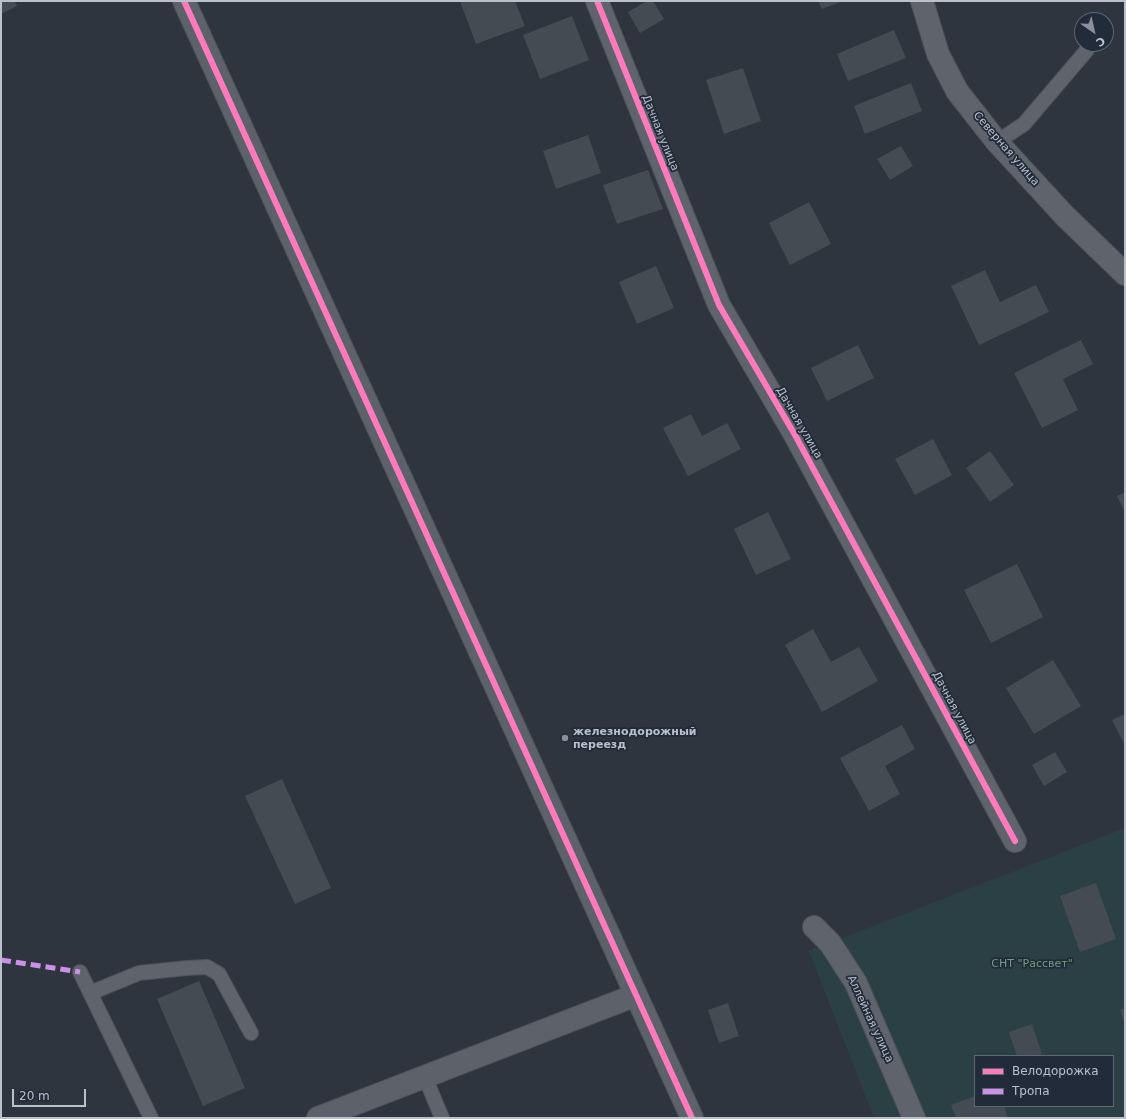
<!DOCTYPE html>
<html>
<head>
<meta charset="utf-8">
<style>
	body { margin:0 }
	#map { position:relative; width:1126px; height:1119px; overflow:hidden; background:#2e353e; font-family:"DejaVu Sans",sans-serif }
	canvas { display:block }
	.frame { position:absolute; inset:0; border:2px solid #bac1cd; pointer-events:none }
	.legend { position:absolute; left:974px; top:1055px; width:140px; height:52px; box-sizing:border-box; background:#212b39; border:1px solid #5e6774; margin:0; padding:5px 7px; list-style:none; font-size:12px; color:#bac1cd }
	.legend li { display:flex; align-items:center; gap:8px; height:20px }
	.legend b { width:20px; border:1px solid #5e6774 }
	.north { position:absolute; left:1074px; top:12px; width:40px; height:40px; box-sizing:border-box; background:#212b39; border:1px solid #5e6774; border-radius:50%; rotate:146deg; font-size:11px; font-weight:700; line-height:16px; text-align:center; color:#bac1cd }
	.north::after { content:''; display:block; margin:auto; width:14px; height:18px; background:#89909b; clip-path:polygon(50% 0,100% 100%,50% 72%,0 100%) }
	.scale { position:absolute; left:12px; top:1089px; width:74px; height:18px; box-sizing:border-box; border:2px solid #bac1cd; border-top:0; padding-left:5px; font-size:12px; line-height:14px; white-space:nowrap; color:#bac1cd; -webkit-text-stroke:3px #212b39; paint-order:stroke }
</style>
</head>
<body>
<div id="map">
<canvas width="1126" height="1119"></canvas>
<div class="frame"></div>
<ul class="legend">
<li><b style="height:5px;background:#fd7abc"></b>Велодорожка</li>
<li><b style="height:5px;background:#ce8fe9"></b>Тропа</li>
</ul>
<div class="north">С</div>
<div class="scale">20 m</div>
</div>
<script>
const c = document.querySelector('canvas').getContext('2d');
c.lineJoin = 'round';
function paint(path, color) { c.fillStyle = color; c.fill(path, 'evenodd'); }
function stroke(path, color, width, dash) { c.strokeStyle = color; c.lineWidth = width; c.lineCap = dash ? 'butt' : 'round'; c.setLineDash(dash || []); c.stroke(path); }
function write(font, color, halo, rows, align = 'center') {
  c.font = font + ' "DejaVu Sans",sans-serif'; c.lineWidth = 3.5; c.setLineDash([]); c.textBaseline = 'middle'; c.strokeStyle = halo; c.fillStyle = color; for (const [text, x, y, turn = 0] of rows) {
    c.save(); c.translate(x, y); c.rotate((+turn || 0) * Math.PI / 180); c.textAlign = isNaN(turn) ? turn : align; if (halo) c.strokeText(text, 0, 0); c.fillText(text, 0, 0); c.restore();
  }
}
paint(new Path2D(`
	M1125,828V1118H874L809,951ZM975,1056H1113V1106H975Z`), '#2b4044');
paint(new Path2D(`
	M1,1H15L17,6L1,14Z
	M460,1H515L525,26L476,44Z
	M647,1H653L664,19L640,33L628,12Z
	M818,1H843L822,9Z
	M572,16L589,60L540,79L523,35Z
	M894,30L906,58L848,81L837,54Z
	M743,68L761,121L724,134L706,80Z
	M911,83L922,111L865,134L854,106Z
	M588,135L601,173L556,189L543,151Z
	M901,146L913,166L890,180L877,159Z
	M648,170L663,209L617,224L603,185Z
	M809,202L831,244L790,265L769,223Z
	M656,266L674,308L637,324L619,282Z
	M985,270L1000,302L1036,285L1049,312L979,345L951,286Z
	M1081,340L1093,364L1063,379L1078,410L1042,428L1014,373Z
	M858,345L874,378L827,401L811,368Z
	M691,414L702,436L727,423L741,449L688,476L663,428Z
	M933,439L952,475L915,495L895,459Z
	M990,451L1014,485L990,502L966,468Z
	M1125,492V512L1117,496Z
	M768,512L791,559L756,575L734,529Z
	M1017,564L1043,617L991,643L964,590Z
	M813,629L831,662L859,647L878,681L822,712L785,645Z
	M1053,660L1081,706L1034,734L1006,688Z
	M1125,714V745L1112,720Z
	M902,725L915,749L885,766L900,794L869,811L840,758Z
	M1055,752L1067,772L1044,786L1032,765Z
	M282,779L331,888L295,904L245,796Z
	M1096,883L1116,939L1080,952L1060,896Z
	M199,981L245,1088L203,1106L157,999Z
	M728,1003L739,1036L719,1043L708,1010Z
	M1125,1008V1024L1120,1010Z
	M1032,1024L1042,1054L1035,1056H1017L1009,1032Z
	M975,1096V1106H1004L1008,1118H956L951,1105Z`), '#454b52');
const lane = new Path2D(`
	M997,142L1024,124L1087,50
	M80,972L151,1118
	M90,993L139,973L187,968L207,967L219,974L251,1033
	M425,1077L442,1118`);
const street = new Path2D(`
	M597,1L719,305L795,435L1015,841
	M922,1L938,54L957,91L997,142L1064,215L1125,274
	M814,927L830,943L856,983L914,1118`);
const secondary = new Path2D(`
	M184,1L692,1118
	M318,1118L636,995`);
stroke(lane, '#4d5158', 16);
stroke(street, '#4d5158', 24);
stroke(secondary, '#4d5158', 24);
stroke(lane, '#5f636b', 14);
stroke(street, '#5f636b', 22);
stroke(secondary, '#5d626a', 22);
stroke(new Path2D(`
	M1,960L80,972`), '#ce8fe9', 5, [10, 5]);
stroke(new Path2D(`
	M184,1L692,1118
	M597,1L719,305L795,435L1015,841`), '#fd7abc', 6);
for (const [x, y, r, color] of [
	[565,738,4,"#89909b"]
]) { const dot = new Path2D(); dot.arc(x, y, r, 0, 2 * Math.PI); c.fillStyle = color; c.fill(dot); stroke(dot, '#212b39', 1.5); }
write('11px', '#bac1cd', '#212b39', [
	["Дачная улица",660,133,68],
	["Северная улица",1006,149,49],
	["Дачная улица",799,423,60],
	["Дачная улица",954,708,62],
	["Аллейная улица",870,1019,65]
]);
write('bold 11px', '#bac1cd', '#212b39', [
	["железнодорожный",573,732],
	["переезд",573,745]
], 'left');
write('11px', '#719e7b', '#212b39', [
	["СНТ \"Рассвет\"",1032,964]
]);
</script>
</body>
</html>
